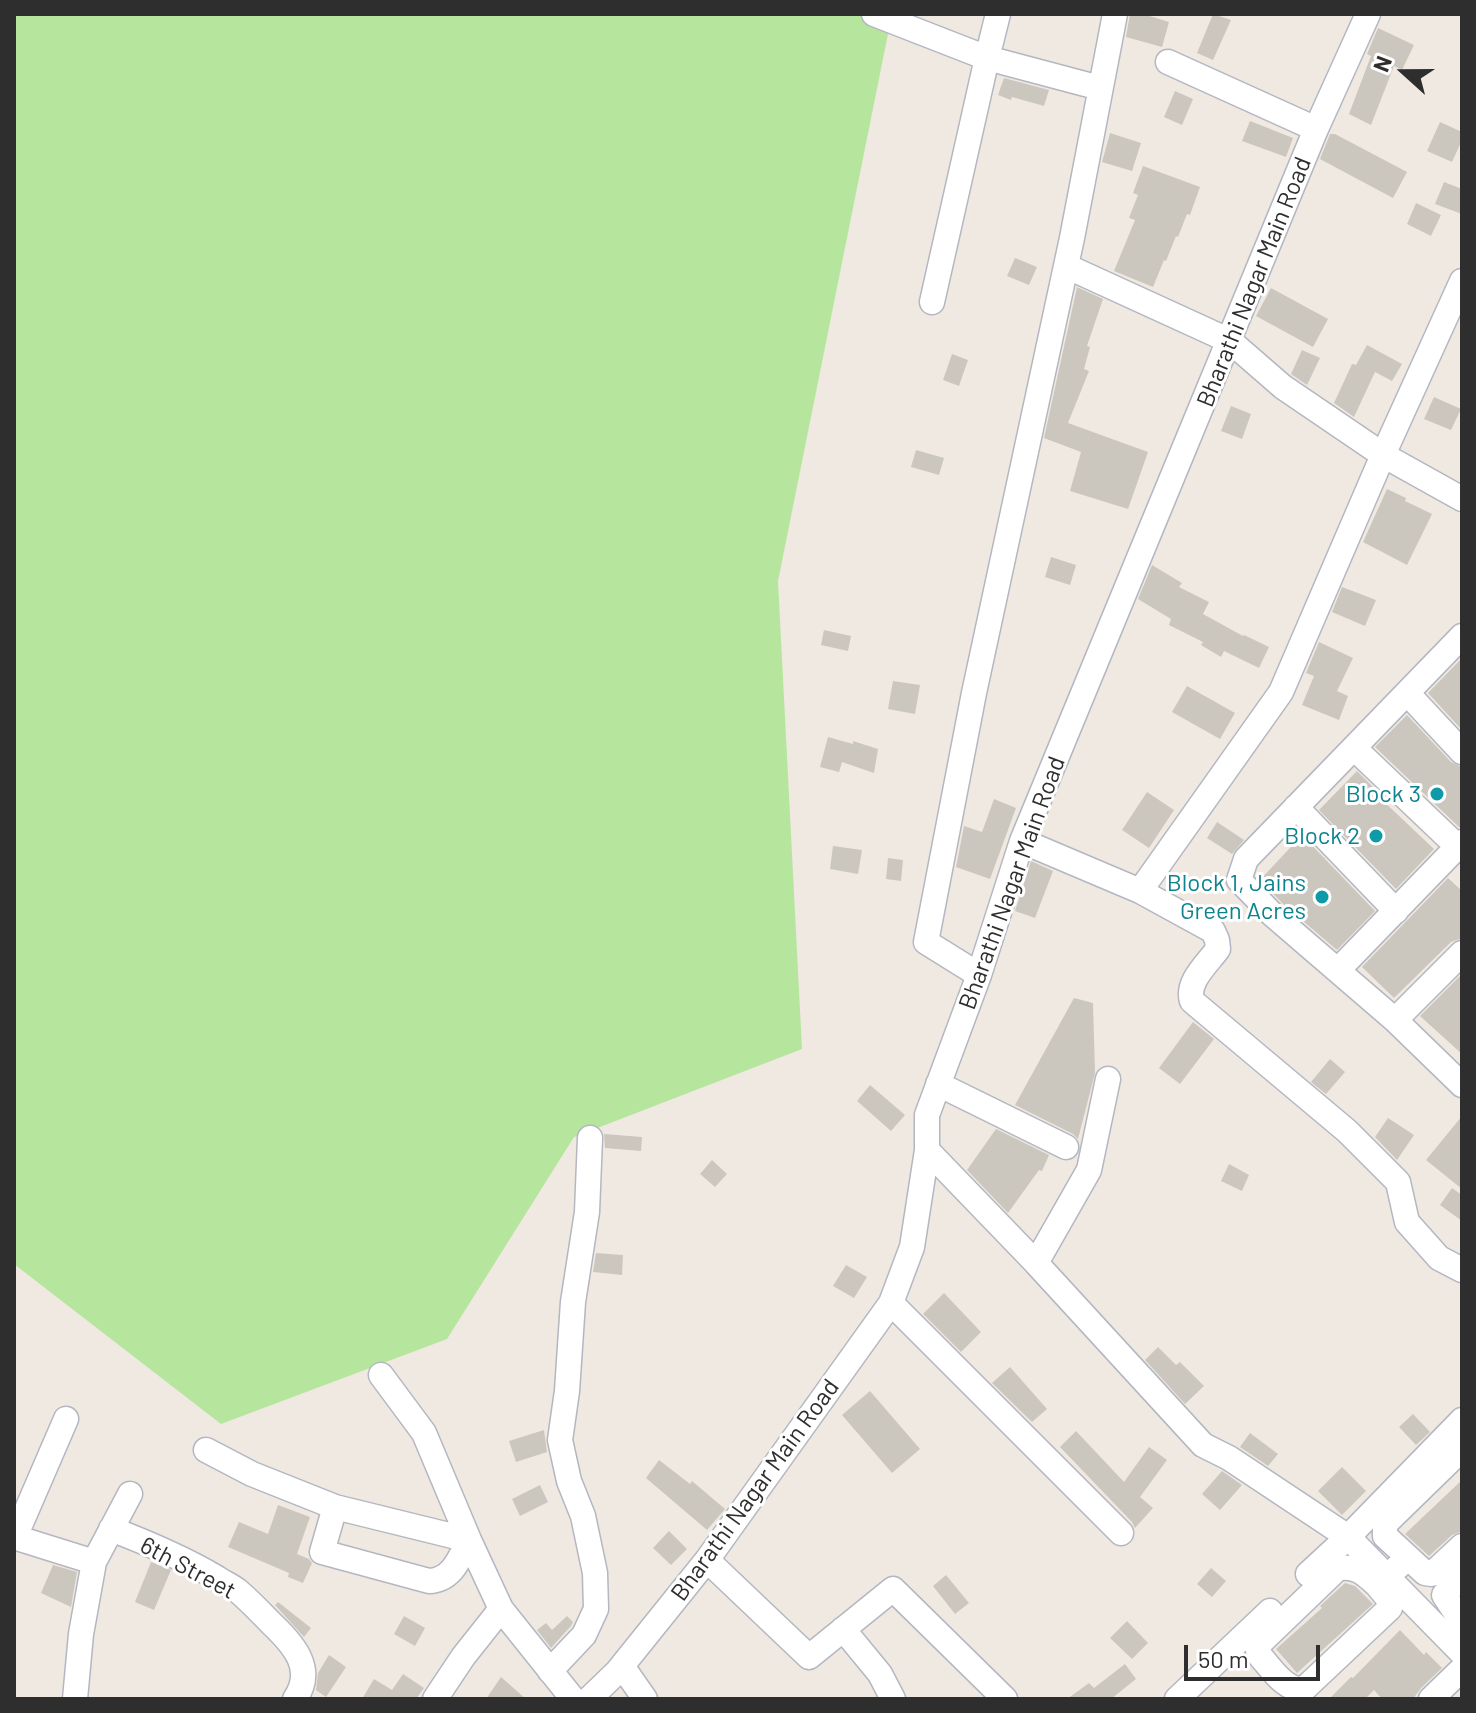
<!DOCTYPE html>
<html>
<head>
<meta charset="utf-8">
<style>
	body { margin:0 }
	#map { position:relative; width:1476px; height:1713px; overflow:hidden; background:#efe9e1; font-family:Barlow,sans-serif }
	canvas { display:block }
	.frame { position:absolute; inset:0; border:16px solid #2e2e2e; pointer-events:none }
	.north { position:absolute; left:1364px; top:32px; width:80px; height:80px; -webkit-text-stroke:6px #fff; paint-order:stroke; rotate:291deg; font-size:22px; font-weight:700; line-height:32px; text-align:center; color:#2e2e2e }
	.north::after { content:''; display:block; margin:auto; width:28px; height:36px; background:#2e2e2e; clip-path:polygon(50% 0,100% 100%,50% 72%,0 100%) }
	.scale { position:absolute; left:1184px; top:1645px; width:136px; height:36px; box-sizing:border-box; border:4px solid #2e2e2e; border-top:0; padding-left:10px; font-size:24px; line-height:28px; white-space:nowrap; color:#2e2e2e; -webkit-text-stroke:6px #fff; paint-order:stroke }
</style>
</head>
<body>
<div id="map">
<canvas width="1476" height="1713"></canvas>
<div class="frame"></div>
<div class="north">N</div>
<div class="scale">50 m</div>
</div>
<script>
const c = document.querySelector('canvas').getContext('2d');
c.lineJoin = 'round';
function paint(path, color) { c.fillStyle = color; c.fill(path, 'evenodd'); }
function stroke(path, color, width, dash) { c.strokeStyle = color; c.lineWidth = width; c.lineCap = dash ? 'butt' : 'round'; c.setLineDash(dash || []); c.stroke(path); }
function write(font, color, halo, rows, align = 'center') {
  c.font = font + ' Barlow,sans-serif'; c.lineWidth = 6; c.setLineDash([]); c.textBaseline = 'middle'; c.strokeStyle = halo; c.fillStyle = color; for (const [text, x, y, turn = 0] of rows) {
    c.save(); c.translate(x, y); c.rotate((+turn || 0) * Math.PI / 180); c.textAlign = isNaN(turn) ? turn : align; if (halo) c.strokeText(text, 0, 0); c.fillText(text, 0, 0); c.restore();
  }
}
paint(new Path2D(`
	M14,14H892L778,581L802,1049L574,1137L447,1339L221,1424L14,1264Z`), '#b6e59e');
paint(new Path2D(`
	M1130,14H1143L1169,22L1162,47L1126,37Z
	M1213,14L1231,20L1213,60L1197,53Z
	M1378,28L1414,45L1402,70L1394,66L1371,125L1349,114L1371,56L1367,54Z
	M1004,78L1049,90L1044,106L1012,97L1011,100L998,95Z
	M1175,91L1193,99L1182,125L1164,117Z
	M1250,121L1293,138L1286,157L1242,141Z
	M1440,122L1462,132V140L1452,162L1427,151Z
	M1110,133L1141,143L1132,171L1102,162Z
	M1330,134H1335L1407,172L1393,198L1320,159Z
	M1143,166L1200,187L1190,215L1187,214L1178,237L1176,236L1166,261L1164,260L1153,287L1114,271L1135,220L1129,218L1138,195L1133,193Z
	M1444,182L1462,189V214L1435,204Z
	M1416,203L1441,215L1431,236L1407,224Z
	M1015,258L1037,267L1029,285L1007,276Z
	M1077,287L1103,299L1087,346L1090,347L1084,369L1089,371L1068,423L1148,452L1128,509L1070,491L1081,452L1044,438Z
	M1271,288L1328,319L1313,347L1256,316Z
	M1367,345L1402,364L1392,381L1375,372L1354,417L1334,403L1352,364L1356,365Z
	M1302,350L1320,358L1307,385L1291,374Z
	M952,354L968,360L959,386L943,380Z
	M1434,397L1461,409L1451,430L1424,419Z
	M1231,406L1251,414L1242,439L1221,431Z
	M916,450L944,458L939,475L911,467Z
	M1387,489L1406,498L1405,501L1432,514L1407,565L1363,542Z
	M1051,557L1076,565L1070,585L1045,577Z
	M1152,565L1182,583L1179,587L1209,602L1203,614L1243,636L1244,635L1269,647L1259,668L1224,651L1221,657L1201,645L1203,642L1169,625L1171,619L1138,599Z
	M1342,587L1376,600L1365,626L1332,612Z
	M824,630L851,636L848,651L821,645Z
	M1319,642L1353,658L1337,691L1348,696L1339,720L1302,705L1314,676L1306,673Z
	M1462,658V730L1428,693Z
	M893,681L920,685L915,714L888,709Z
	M1187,686L1235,713L1220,739L1172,712Z
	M1407,715L1451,762L1462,767V827H1459L1375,747Z
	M828,737L853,744V741L878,749L874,773L842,762L839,772L820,767Z
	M1357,771L1380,794L1378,796L1434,849L1396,889L1319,810Z
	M1147,792L1174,810L1149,848L1122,830Z
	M994,799L1016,808L990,879L956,867L964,826L982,832Z
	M1217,822L1244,840L1232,854L1207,838Z
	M1302,835L1375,911L1337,950L1283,904L1260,880Z
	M833,846L862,850L858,874L830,869Z
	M888,858L903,860L901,881L886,879Z
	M1031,861L1053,871L1035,918L1015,911Z
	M1448,878L1462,891V938L1451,942L1394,998L1362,967Z
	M1462,974V1054L1420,1016Z
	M1074,998L1093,1003L1095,1073L1078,1139L1073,1134L1015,1105Z
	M1193,1022L1214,1039L1180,1084L1159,1068Z
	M1330,1059L1345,1072L1326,1094L1311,1082Z
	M870,1085L905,1115L891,1131L857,1101Z
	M1462,1116V1189L1426,1160Z
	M1388,1118L1414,1135L1397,1160L1375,1137Z
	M996,1129L1049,1155L1042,1171L1039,1170L1008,1213L967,1170Z
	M604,1134L642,1137L641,1151L605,1148Z
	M712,1160L727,1174L715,1187L700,1174Z
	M1229,1164L1249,1175L1242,1191L1221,1181Z
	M1452,1188L1462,1195V1221L1440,1205Z
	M596,1253L623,1255L622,1275L593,1272Z
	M846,1265L867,1277L854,1298L833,1286Z
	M944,1293L981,1332L961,1352L923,1314Z
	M1158,1347L1176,1365L1180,1362L1204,1386L1185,1404L1145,1360Z
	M1010,1367L1047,1409L1032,1422L992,1383Z
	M870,1391L920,1449L892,1473L842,1415Z
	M1413,1414L1430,1432L1416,1445L1399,1427Z
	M544,1430L547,1452L516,1462L509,1441Z
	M1076,1431L1124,1482L1149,1447L1167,1460L1140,1497L1153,1508L1135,1528L1132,1522L1060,1447Z
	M1250,1433L1278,1454L1268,1466L1240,1447Z
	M659,1460L690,1484L692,1481L725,1509L707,1530L646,1478Z
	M1342,1467L1366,1491L1342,1515L1318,1491Z
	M1222,1471L1242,1485L1220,1510L1202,1494Z
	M1462,1480V1531L1452,1535L1429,1556L1405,1534Z
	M540,1485L548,1502L520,1516L512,1499Z
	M278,1505L310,1517L297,1554L309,1559L312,1563L303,1583L288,1577L289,1573L228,1547L239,1522L268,1534Z
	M669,1531L687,1549L671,1565L653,1548Z
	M151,1562L171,1570L154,1610L135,1602Z
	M53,1565L77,1572L71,1607L41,1593Z
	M1211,1568L1226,1581L1212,1597L1197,1584Z
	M946,1575L969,1603L955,1614L933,1586Z
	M1345,1583L1355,1586L1373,1604L1297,1673L1276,1649L1322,1608L1320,1606Z
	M278,1602L311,1628L304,1637L275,1605Z
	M404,1616L425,1628L415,1646L394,1634Z
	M567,1616L573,1622L571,1626L551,1648L537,1630L546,1623L552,1630Z
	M1127,1621L1148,1643L1132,1659L1110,1638Z
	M1400,1630L1424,1655L1426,1652L1442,1668L1421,1688L1413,1699H1382L1374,1690L1365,1699H1329L1351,1677L1353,1678Z
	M329,1655L346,1667L326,1697L316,1690L318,1673Z
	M1125,1664L1136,1679L1111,1699H1067L1089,1683L1094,1688Z
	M403,1674L424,1688L416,1699H362L374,1679L392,1690Z
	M501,1677L526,1699H486Z`), '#cbc7bf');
const minor = new Path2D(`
	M874,14L987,58L1100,88
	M1168,62L1316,129
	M1066,266L1230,341L1283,387L1383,455L1462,499
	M932,302L987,58L998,14
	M1462,636L1246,859L1239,880L1273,915L1395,1020L1462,1085
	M1407,693L1462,752
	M1354,748L1458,847
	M1296,807L1396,911
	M1022,841L1140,891L1213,931L1217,940L1218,949C1207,964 1186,982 1192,1001L1347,1131L1398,1182L1407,1222L1439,1258L1462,1270
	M1140,891L1281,692L1383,455L1462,281
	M1338,970L1462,842
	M979,975L926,942L974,693L1072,238L1115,14
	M1395,1020L1462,953
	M938,1084L1066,1147
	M927,1150L1036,1263L1203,1445L1229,1458L1348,1537L1462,1653
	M1036,1263L1089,1170L1108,1079
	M891,1303L1121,1533
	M381,1375L424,1433L469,1540L501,1609L573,1699
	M1462,1449L1385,1524V1536L1425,1573L1432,1574L1462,1546
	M206,1450L252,1474L335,1507L469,1540C460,1557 453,1580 429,1581L322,1552L335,1507
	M111,1529C148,1543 183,1558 217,1578C224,1583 232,1586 238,1591C250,1601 262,1614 273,1625C295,1646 315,1670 295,1699
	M14,1537L94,1562
	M15,1537L66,1419
	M707,1560L809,1657L893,1589L1005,1699
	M1308,1574L1348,1537L1462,1420
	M1462,1576L1444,1595L1462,1622
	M1377,1585L1391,1602L1390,1608L1304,1689C1285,1691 1272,1669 1260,1656L1258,1650L1261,1642L1337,1569C1355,1564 1365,1574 1377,1585L1408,1558
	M843,1629L880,1674L893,1699
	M622,1666L645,1699
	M550,1671L584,1635L596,1609L595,1573L583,1516L569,1481L560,1440L567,1391L573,1302L587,1212L590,1138
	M75,1699L81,1634L94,1562L130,1494
	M435,1699L463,1657L501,1609
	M589,1699L617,1672L707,1560L891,1303L912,1247L927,1150V1115L979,975L1022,841L1316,129L1368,14
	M1177,1699L1270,1611
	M1431,1699L1462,1669`);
stroke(minor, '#b4b7c1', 27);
stroke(minor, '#fff', 24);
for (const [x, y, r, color] of [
	[1437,794,8,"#0f9aa8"],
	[1376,836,8,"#0f9aa8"],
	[1322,897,8,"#0f9aa8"]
]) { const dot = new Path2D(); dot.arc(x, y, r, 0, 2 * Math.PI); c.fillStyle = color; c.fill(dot); stroke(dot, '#fff', 3); }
write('24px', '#2e2e2e', '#fff', [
	["Bharathi Nagar Main Road",1254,282,-68],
	["Bharathi Nagar Main Road",1012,883,-70],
	["Bharathi Nagar Main Road",755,1490,-54],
	["6th Street",188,1568,28]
]);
write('24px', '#0d838f', '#fff', [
	["Block 3",1421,794],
	["Block 2",1360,836],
	["Block 1, Jains",1306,883],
	["Green Acres",1306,911]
], 'right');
</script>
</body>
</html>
